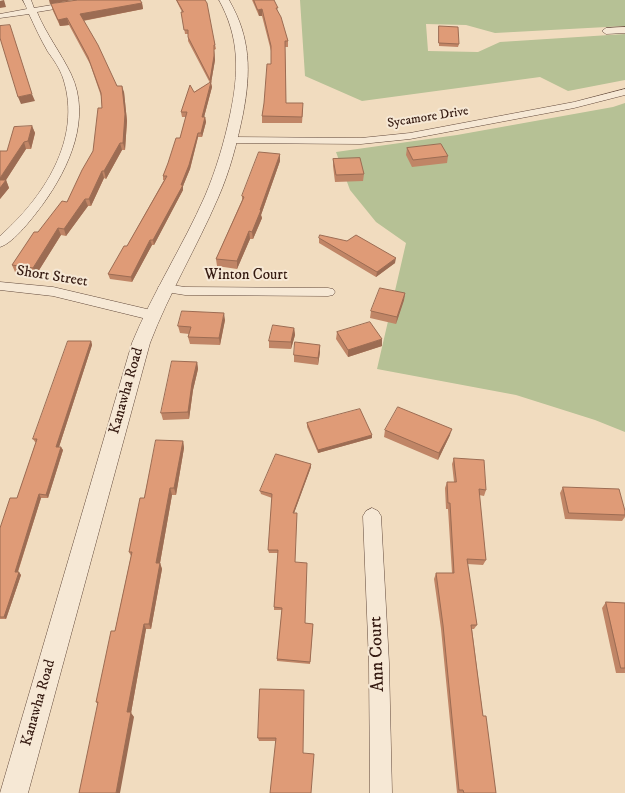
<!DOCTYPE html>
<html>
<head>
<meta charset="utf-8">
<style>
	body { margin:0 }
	canvas { display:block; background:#f1dcbf }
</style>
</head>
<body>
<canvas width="625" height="793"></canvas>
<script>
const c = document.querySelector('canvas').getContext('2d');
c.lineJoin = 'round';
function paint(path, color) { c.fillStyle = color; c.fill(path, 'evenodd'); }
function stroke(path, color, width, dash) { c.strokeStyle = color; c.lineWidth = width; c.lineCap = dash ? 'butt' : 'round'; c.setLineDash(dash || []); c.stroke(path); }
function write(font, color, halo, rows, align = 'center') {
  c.font = font + ' "IM FELL DW Pica",serif'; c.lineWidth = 4; c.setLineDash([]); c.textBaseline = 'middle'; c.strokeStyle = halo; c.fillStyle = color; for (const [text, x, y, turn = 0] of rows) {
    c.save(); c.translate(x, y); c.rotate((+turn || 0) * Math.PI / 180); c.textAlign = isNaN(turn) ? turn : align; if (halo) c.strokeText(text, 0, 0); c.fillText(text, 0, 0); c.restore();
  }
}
paint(new Path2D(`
	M300,0H625V26L495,33L466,25L426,24L428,51L478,52L500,42L625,34V80L568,91L540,77L362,101L305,76Z
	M625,103V432L595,420L516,395L377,369L406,243L376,222L350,190L336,152L457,135L613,107Z`), '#b6c195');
const minor = new Path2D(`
	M23,0H31L34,8L82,0H101L97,2L37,12C46,34 61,53 71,74C92,118 69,168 43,204C34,216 14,243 0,247V236C43,198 83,139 63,78C60,69 54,60 48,52C41,40 35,27 29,14L0,18V14L27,9Z
	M625,27V33L606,34L602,31L606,28Z
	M625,89V95L574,108L410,139L361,144L231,143L226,140L231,137L361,138L410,133L574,102Z
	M0,282L53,287L151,310L156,312L158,315L156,318L151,320L53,296L0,290Z
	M165,284L185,287L328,288L333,289L335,292L333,295L328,296L185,295L160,291L158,288L160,285Z
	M372,508L378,511L381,516L389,663L392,793H370L369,663L363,516L366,511Z`);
const tertiary = new Path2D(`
	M219,0H229C251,38 251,72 243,114C237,143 230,171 218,198C197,247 169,293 150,343L28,793H0L132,343C153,292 183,246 205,196C216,170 224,143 230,115C239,73 240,38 219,0Z`);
stroke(minor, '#634a3c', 1);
stroke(tertiary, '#634a3c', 1);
paint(minor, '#f6e8d5');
paint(tertiary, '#f6e8d5');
paint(new Path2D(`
	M176,0H205L216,49L214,50L215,60L211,83L212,87L204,117H205L206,122L202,137H198L190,169L183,186V190L154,245H152L132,282L110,279L108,274L127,246L164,180H163V176L180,138L186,117H182L181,112L194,92L210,83L188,41V34H185L182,12Z
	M252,0H274L288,41V47H285L286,103L303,109L302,123H262V116L271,64V51L262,16H259Z
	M142,3L143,9L83,21L117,86L124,92L127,121L125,150H122L106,179L104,178L91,206H88L66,236L61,235L36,275L15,272L12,265L38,232L67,202L93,151L102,108L101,96L90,64L69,25L60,26L53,11L51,4Z
	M439,26L459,44L458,47L439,46Z
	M32,126L35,133L31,149H26L6,180L9,188L0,199L7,151Z
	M407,148L448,156L447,163L412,167L406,155Z
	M280,154V161L261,215L262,218L253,239H250L237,269L217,266L216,259L242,200V196Z
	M333,159L364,174L363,181L335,182L333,166Z
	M319,238L395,263L376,277L319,243Z
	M405,293L404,300L396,324L370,318L371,311Z
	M225,320L220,345L190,344L188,337L189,334L180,333L178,326Z
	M294,328L295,335L291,349L269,348V341Z
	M337,332L382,346L348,357L336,339Z
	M91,341L92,345L59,447L63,450L48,498H41L18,572L21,575L6,619H0V528L17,498L36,442H35L33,439Z
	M320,345V352L318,365L294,362V355Z
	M197,362L198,369L193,390L189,419L163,420L161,413Z
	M307,423L372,435V438L318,453L307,427Z
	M385,430L450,435L438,460L384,437Z
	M183,441L184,448L176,495H172L160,563L162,569L151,629H146L131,713L134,717L98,704L96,702L115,631L131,556L129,552L144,498Z
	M454,458L486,490L484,496L479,495L486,560L483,565L467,564L477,625L474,629H472L483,716L496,793H457L441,629L434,579L436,573H452L448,509H446L445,488L447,482H454L452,464Z
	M311,467L294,513L295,562L305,623L313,624L310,664L277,661V659L282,610H274V607L278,553H269L268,550L272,498L261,494L260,491Z
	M563,487L625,511V517L622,521L565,519L560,493Z
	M606,602L625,603V673H616L602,608Z
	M260,689L303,753L311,793L275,741H259L258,738Z`), '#c08566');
paint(new Path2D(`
	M4,0L6,7L0,8V1Z
	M49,0H73L50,4Z
	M142,3L143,9L81,21L80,14Z
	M262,9V16H259L258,10Z
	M67,18L69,25L60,26L58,20Z
	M214,50L215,60L211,83L212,87L203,121L202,117L211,83L210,80Z
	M122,86L124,92L127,121L125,150L123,143Z
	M32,94L35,101L21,104L18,97Z
	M205,117L206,122L202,137L201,133Z
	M32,126L35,133L31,149L28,141Z
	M198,133V137L190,169L183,186V190L154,245L153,240L181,185Z
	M24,142L26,149L6,180L9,188L0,199V178Z
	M120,143L122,150L106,179L104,171Z
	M280,154V161L261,215L262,218L253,239L252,232Z
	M102,171L104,178L91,206L89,199Z
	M85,199L88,206L66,236L64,229Z
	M58,228L61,235L36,275L33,268Z
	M249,231L250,239L237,269V261Z
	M150,240L152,245L132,282L131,277Z
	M396,258L395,263L376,277L377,272Z
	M405,293L404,300L396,324L397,317Z
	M224,313L225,320L220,345L219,338Z
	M294,328L295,335L291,349V342Z
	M382,339V346L348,357V350Z
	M91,341L92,345L58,450L56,447Z
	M320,345V352L318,365V358Z
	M197,362L198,369L193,390L189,419L188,412L192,383Z
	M452,429L450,435L438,460L439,453Z
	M372,435V438L318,453V450Z
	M183,441L184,448L176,495L174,488Z
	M61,447L63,450L48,498L46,495Z
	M311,464V467L293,516V513Z
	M170,488L172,495L160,563L162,569L151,629L149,624L156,563Z
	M39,494L41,498L17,574L15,572Z
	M19,572L21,575L6,619L4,617Z
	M144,624L146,629L131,713L134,717L120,793H116L127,712Z`), '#9c6c53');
const building = new Path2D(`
	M78,0H140L142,3L80,14L98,45L117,86H122L125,114L123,143H120L104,171H102L89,199H85L64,229L58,228L33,268L12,265L34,232H38L62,201L67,202L82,170L93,151L98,108H102L101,93L88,57L67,18L58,20L51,4Z
	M177,0H205L207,3L215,45H214V56L210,80L188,37V30H184L181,12H183Z
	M254,0H274L278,8H276L281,17L288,41H285L286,103H303L302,117L262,116L264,103L267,64H271V46L262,9L258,10Z
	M10,25L32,94L18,97L0,38V26Z
	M439,26L458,27L459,44L439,43Z
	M211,82L202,117H205L201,133H198L189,165L181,185H183L153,240H150L131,277L108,274L124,246H127L167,176H163L168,163L176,138H180L187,112H181L190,85L194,92Z
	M32,126L28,141L24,142L0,178V151H7L14,127Z
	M441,144L448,156L413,160L407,148Z
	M259,152L280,154L260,210H261L252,232L249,231L237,261L216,259L244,197L242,196Z
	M360,158L364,174L336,175L333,159Z
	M0,180H6L0,188Z
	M320,235L347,241L356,235L396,258L377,272L319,238Z
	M380,288L405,293L397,317L371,311Z
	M182,311L224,313L219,338L188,337L191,327L178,326Z
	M370,322L382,339L348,350L337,332Z
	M273,325L294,328L291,342L269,341Z
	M68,341H91L56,447H61L46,495L39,494L15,572H19L4,617H0V528L10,498H17L37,439H33Z
	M295,342L320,345L318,358L294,355Z
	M172,361L197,362L192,383L188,412L161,413Z
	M398,407L452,429L439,453L385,430Z
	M360,409L372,435L318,450L307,423Z
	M156,440L183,441L174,488H170L156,563H160L149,624H144L127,712H131L116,793H79L98,702H96L111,631H115L132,552H129L140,498H144Z
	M276,454L311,464L293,513H297L295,562L307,563L305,623L313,624L310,662L277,659L282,608L274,607L278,550H268L272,494L260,491Z
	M454,458L484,460L486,490L479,489L486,560L467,559L477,625H471L483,716H486L496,793H464L463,790H459L443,625L436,573H454L450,503H448L447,482H456Z
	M563,487L619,489L625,511V515L569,513Z
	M606,602L625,603V668H621Z
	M260,689L304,690L303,753L314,754L311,793H270L276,738H258Z`);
paint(building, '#df9b77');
stroke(building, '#9c6c53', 1);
write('13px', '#341910', '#f6e8d5', [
	["Sycamore Drive",428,118,-9]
]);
write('15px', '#341910', '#f6e8d5', [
	["Winton Court",246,276],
	["Short Street",52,277,9],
	["Kanawha Road",127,391,-74],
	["Kanawha Road",39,703,-74]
]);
write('18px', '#341910', '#f6e8d5', [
	["Ann Court",378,654,-92]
]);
</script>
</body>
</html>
